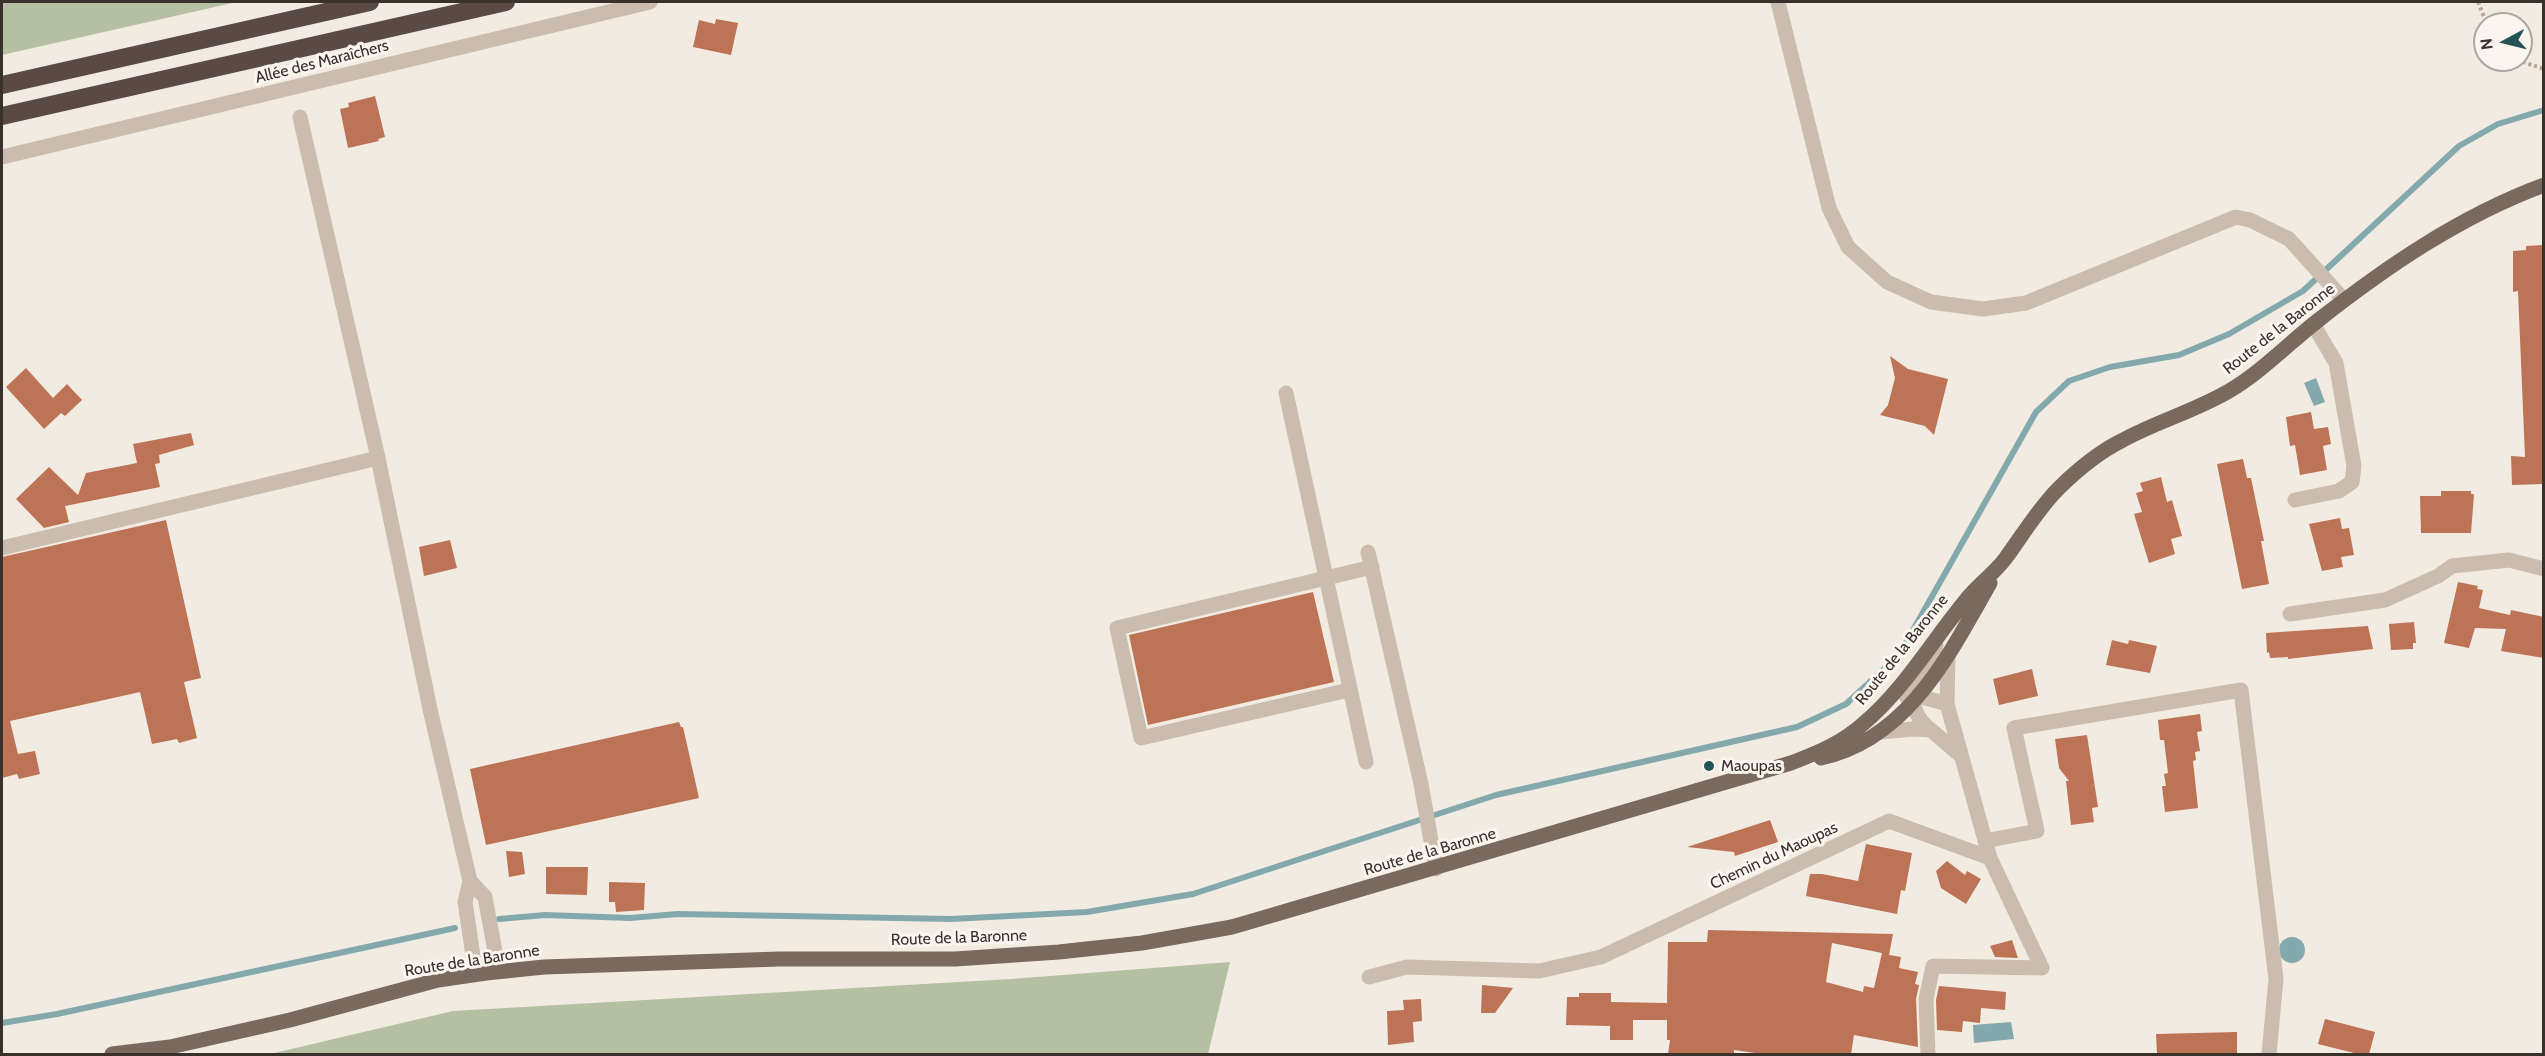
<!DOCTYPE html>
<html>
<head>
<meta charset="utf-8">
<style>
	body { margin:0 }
	#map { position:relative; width:2545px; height:1056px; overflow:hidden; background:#f2ebe2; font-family:Cabin,sans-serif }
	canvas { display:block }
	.frame { position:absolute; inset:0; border:3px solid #39312c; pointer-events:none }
	.north { position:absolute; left:2473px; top:12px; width:60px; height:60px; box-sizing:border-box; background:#faf5ee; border:2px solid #ada7a0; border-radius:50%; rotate:263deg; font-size:16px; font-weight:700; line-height:24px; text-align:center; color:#39312c }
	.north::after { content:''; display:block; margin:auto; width:21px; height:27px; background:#245257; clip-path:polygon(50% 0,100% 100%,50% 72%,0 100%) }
</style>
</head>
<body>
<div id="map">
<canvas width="2545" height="1056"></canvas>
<div class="frame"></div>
<div class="north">N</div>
</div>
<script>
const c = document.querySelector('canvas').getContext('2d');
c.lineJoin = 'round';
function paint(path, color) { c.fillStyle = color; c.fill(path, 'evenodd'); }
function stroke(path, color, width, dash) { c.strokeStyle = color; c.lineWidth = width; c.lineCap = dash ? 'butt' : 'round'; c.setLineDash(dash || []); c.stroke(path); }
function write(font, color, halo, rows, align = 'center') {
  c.font = font + ' Cabin,sans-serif'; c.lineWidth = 6; c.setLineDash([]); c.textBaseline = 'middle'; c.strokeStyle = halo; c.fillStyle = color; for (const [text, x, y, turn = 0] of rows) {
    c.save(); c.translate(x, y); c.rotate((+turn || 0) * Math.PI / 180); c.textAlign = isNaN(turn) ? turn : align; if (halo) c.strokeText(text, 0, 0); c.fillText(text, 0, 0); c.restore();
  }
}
paint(new Path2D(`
	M2,2H237L2,55Z
	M1230,962L1208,1054H270L453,1011L1011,979Z`), '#b5c0a2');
paint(new Path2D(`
	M2316,378L2325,402L2314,406L2304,383Z
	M2279 950a13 13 0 1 1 26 0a13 13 0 1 1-26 0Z
	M2011,1022L2014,1039L1974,1043L1973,1025Z`), '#83a9ad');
stroke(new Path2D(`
	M499,919L545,915L630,918L678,914L951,919L1087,912L1193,894L1496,795L1797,727L1846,704L1899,655L2036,412L2069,381L2110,367L2179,355L2229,334L2303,291L2459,146L2498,124L2544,110
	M2,1023L57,1014L455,928`), '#83a9ad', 6);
paint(new Path2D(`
	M716,19L738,23L731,55L693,47L699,20L715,24Z
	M375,96L385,137L378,139L379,141L348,148L340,109L349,107L348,103Z
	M2544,245V484L2512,485L2511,456L2525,457L2518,291L2513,292V251L2526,250V246Z
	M1890,356L1908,369L1948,379L1934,435L1925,426L1880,415L1888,405L1895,378Z
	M26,368L53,398L67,384L82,400L65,416L61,413L44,429L6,387Z
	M2311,412L2314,429L2328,427L2331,444L2323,446L2327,470L2300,475L2295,445L2290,446L2286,417Z
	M191,433L194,445L159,455L160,463L155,464L160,487L65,506L69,522L44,528L16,499L49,467L78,495L86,473L137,463L133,444Z
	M2243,459L2247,478H2251L2264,541H2261L2269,584L2242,589L2217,464Z
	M2161,477L2167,502L2172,500L2182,536L2171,539L2175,554L2149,563L2134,514L2142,512L2136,493L2143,491L2140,483Z
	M2441,491H2471V494H2474L2471,533H2421L2420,496H2441Z
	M2340,518L2342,529L2349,528L2354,555L2341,557L2343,567L2322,571L2309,524Z
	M166,520L201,678L184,682L197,738L179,743L177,739L152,744L140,692L10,721L18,754L35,751L40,774L19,779L17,774L2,778V557Z
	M450,540L457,568L424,576L419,547Z
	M2458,582L2478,586L2477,589L2483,590L2479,608L2510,615L2511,610L2544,617V658L2501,651L2506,629L2475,628L2469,648L2444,643Z
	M1313,592L1334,682L1148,725L1129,635Z
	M2414,622L2416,643H2413V649L2391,650L2389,624Z
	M2368,626L2373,649L2288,659V657L2270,658L2269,652L2267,653L2266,633Z
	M2112,640L2128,644L2129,640L2157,646L2150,673L2106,665Z
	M2032,669L2038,696L1999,705L1993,679Z
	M2200,714L2202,731L2197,732L2200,751L2195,752L2196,760L2193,761L2198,808L2165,812L2162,786H2166L2164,774L2168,773L2164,740H2160L2158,720Z
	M679,722L681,727H683L699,798L486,845L470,769Z
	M2087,735L2098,807L2092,808L2094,822L2071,825L2066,781H2069L2059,768L2055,739Z
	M1770,820L1778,842L1735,856L1734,852L1687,847Z
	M1866,844L1912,853L1905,891L1901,890L1897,914L1806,896L1810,874H1822L1858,881Z
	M506,851L522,852L525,874L509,877Z
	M1947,861L1965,875L1967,871L1981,879L1966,904L1941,888L1936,871Z
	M546,867H588L587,895L546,894Z
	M609,882L645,883L644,910L616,912L615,902H609Z
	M1708,930L1893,934L1889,955L1901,957L1899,968L1918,972L1915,984L1919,985L1916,999L1918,1047L1854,1035L1851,1054H1762L1734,1050V1054H1668L1670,1040H1667V1020H1633V1040H1610V1026L1566,1025L1567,997H1579V993H1611V1002L1667,1003L1668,942H1707ZM1832,943L1882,953L1874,988L1864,986L1863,992L1826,982Z
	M2012,940L2018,958L1995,957L1990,946Z
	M1482,985L1513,988L1495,1013H1481Z
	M1939,986L2006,992L2005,1010L1981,1008L1980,1023L1963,1021L1962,1032L1937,1030L1936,1000Z
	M1421,999L1422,1021L1413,1022L1414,1042L1388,1045L1387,1011L1404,1010L1403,1000Z
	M2325,1019L2375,1032L2369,1054H2358L2318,1044Z
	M2237,1032V1054H2157L2156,1034Z`), '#bd7355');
stroke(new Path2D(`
	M2478,2L2487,24
	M2517,60L2544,69`), '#b5a698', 4, [3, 3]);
stroke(new Path2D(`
	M1778,2L1829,208L1848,247L1887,282L1931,302L1983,309L2026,303L2236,217L2250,220L2289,239L2344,300
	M300,117L378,458L430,709L470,881L465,902L473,956L486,973
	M2,157L650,2
	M1286,393L1366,762
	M2295,500L2339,491L2352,482L2354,466L2336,363L2313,324
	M2,548L378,458
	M1368,552L1421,784L1436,869
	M2290,614L2385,600L2438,576L2452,566L2509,560L2544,569
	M1349,690L1141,738L1117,628L1372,567
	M1906,696L1926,698L1947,704
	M1931,730C1920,722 1913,710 1913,696L1936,645
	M1881,732L1913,729L1931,730L1960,755
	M1985,841L2037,831L2014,728L2241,690L2276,979L2269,1054
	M470,881L485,897L495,951L486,973
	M1369,977L1407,967L1539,971L1601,957L1889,821L1990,858L1947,704L1948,655
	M1928,1054L1926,999L1933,966L2042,968L1990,858`), '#cabcae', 15);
stroke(new Path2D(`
	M1821,758C1908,739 1949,655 1990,583
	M112,1054L170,1047L290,1020L438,980L486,973L544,967L779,959H955L1059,952L1142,943L1232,927L1791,763C1817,753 1842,743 1863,724C1906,688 1935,636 1971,594C1982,582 1995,572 2005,559C2022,536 2038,509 2058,489C2077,470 2099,452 2123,440C2158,421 2195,411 2229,391C2261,372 2287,345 2316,322C2386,267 2460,216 2544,185`), '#79695e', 15);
stroke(new Path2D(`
	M2,85L370,2
	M2,116L506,2`), '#594b44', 18);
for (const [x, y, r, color] of [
	[1709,766,6,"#245257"]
]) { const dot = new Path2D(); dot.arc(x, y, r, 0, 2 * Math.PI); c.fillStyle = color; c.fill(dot); stroke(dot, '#faf5ee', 2); }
write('16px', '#39312c', '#faf5ee', [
	["Allée des Maraîchers",322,62,-14],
	["Route de la Baronne",2279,329,-38],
	["Route de la Baronne",1902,650,-51],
	["Route de la Baronne",1430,852,-16],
	["Chemin du Maoupas",1774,856,-25],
	["Route de la Baronne",959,938,-2],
	["Route de la Baronne",472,961,-9]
]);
write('16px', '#39312c', '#faf5ee', [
	["Maoupas",1721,766]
], 'left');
</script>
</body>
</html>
